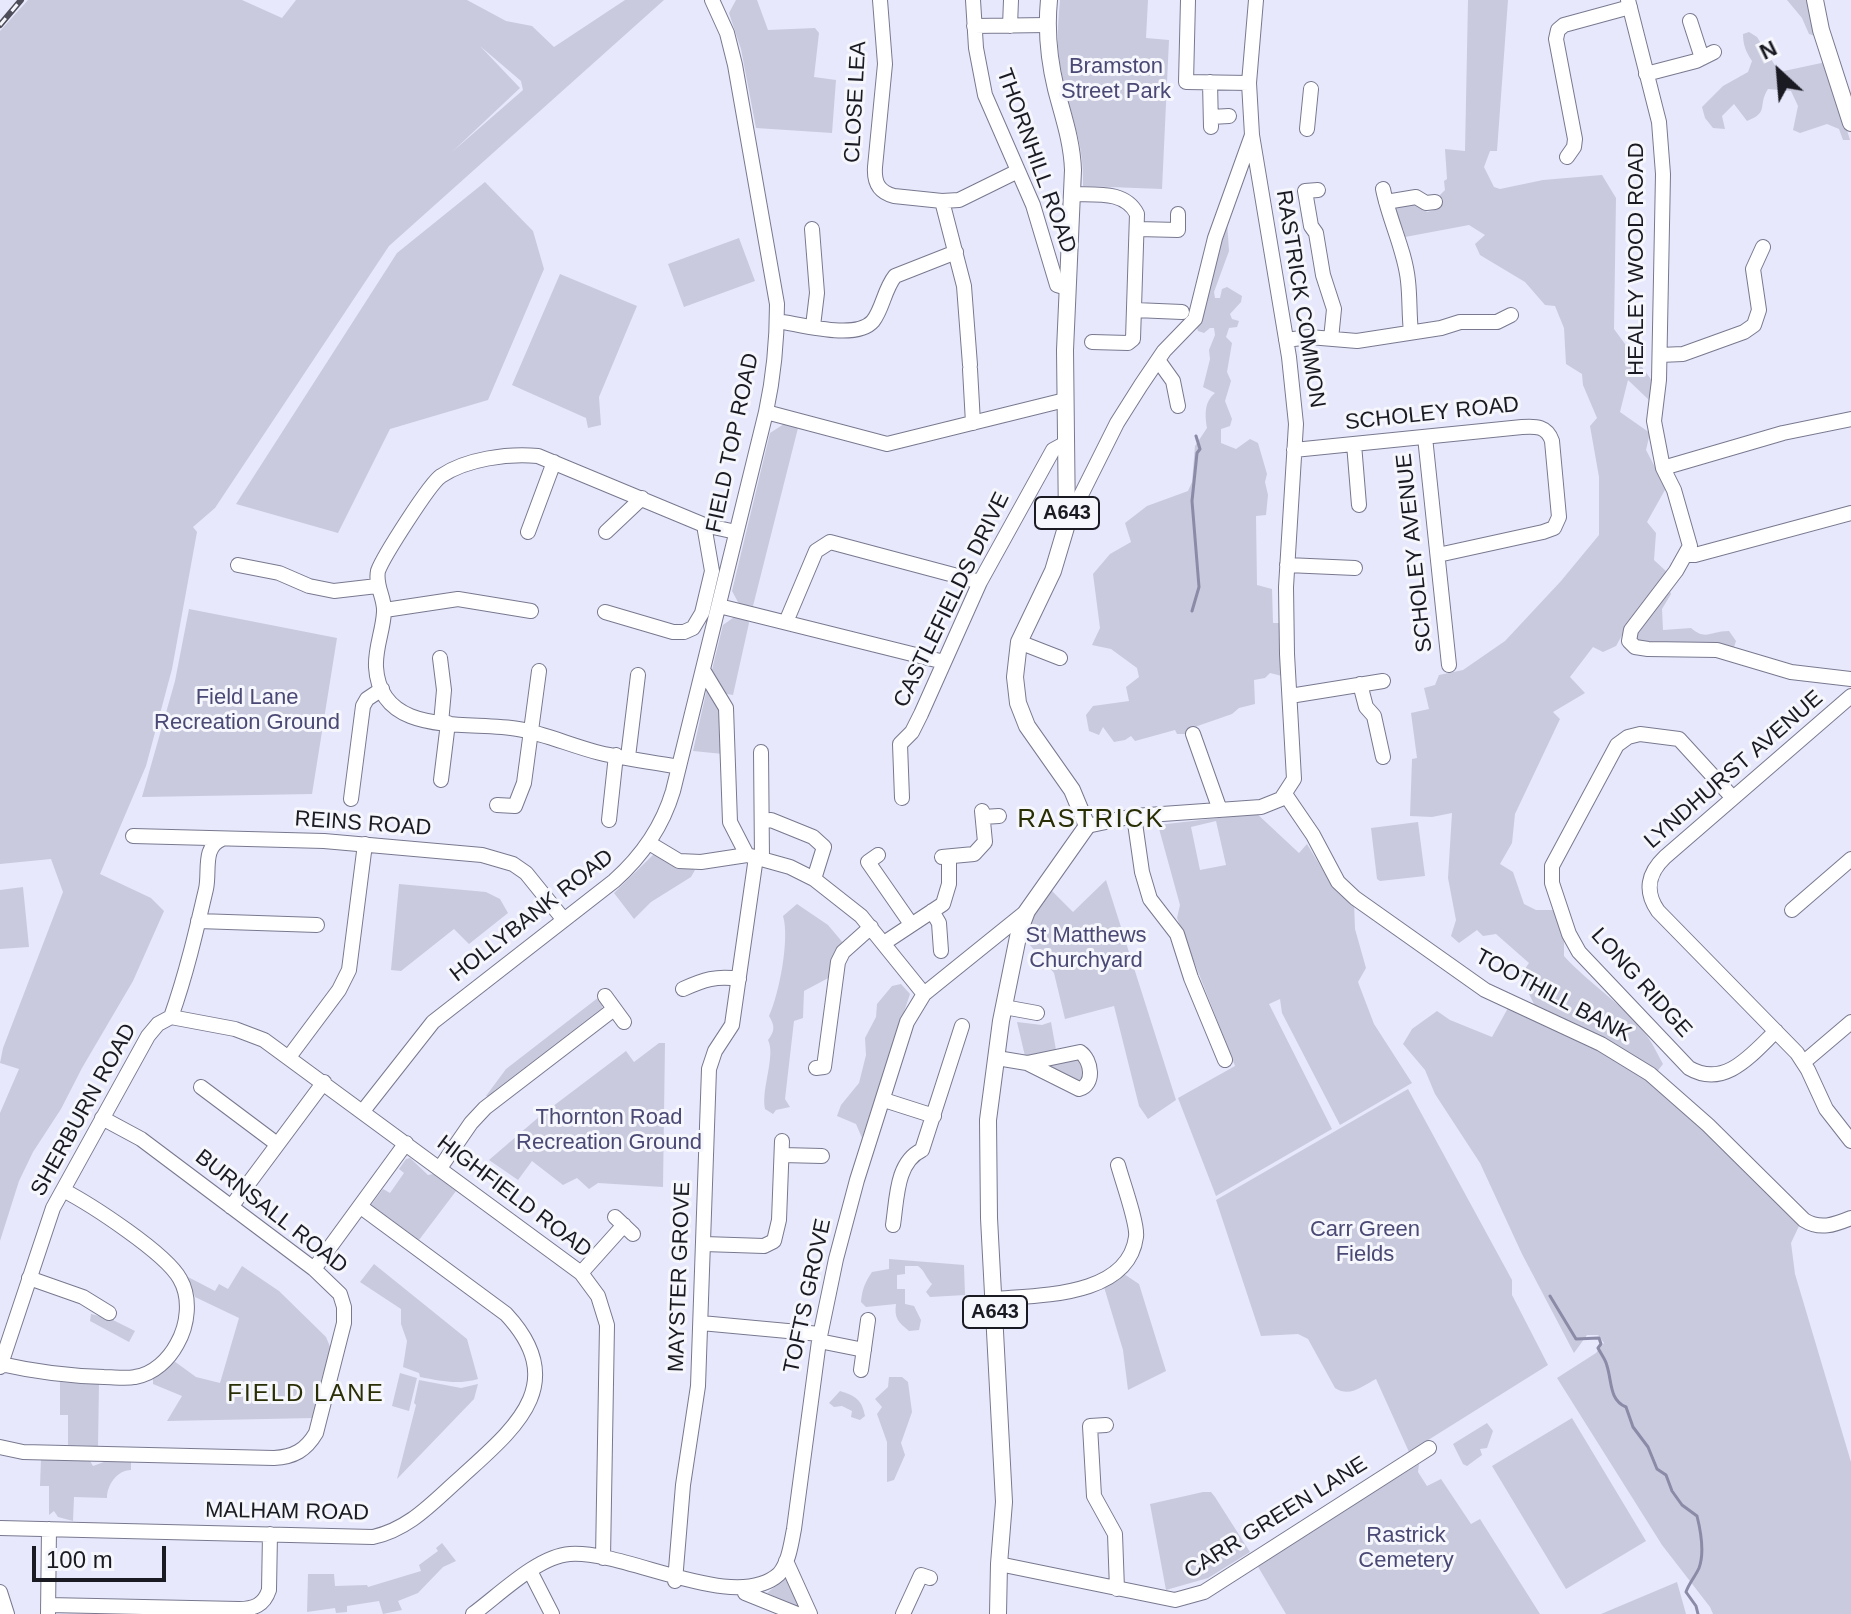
<!DOCTYPE html>
<html>
<head>
<meta charset="utf-8">
<style>
	body { margin:0 }
	#map { position:relative; width:1851px; height:1614px; overflow:hidden; background:#e7e8fc; font-family:Arial,sans-serif }
	canvas { display:block }
	.north { position:absolute; left:1739px; top:32px; width:80px; height:80px; -webkit-text-stroke:6px #f6f7fc; paint-order:stroke; rotate:334deg; font-size:22px; font-weight:700; line-height:32px; text-align:center; color:#1a1a23 }
	.north::after { content:''; display:block; margin:auto; width:28px; height:36px; background:#1a1a23; clip-path:polygon(50% 0,100% 100%,50% 72%,0 100%) }
	.scale { position:absolute; left:32px; top:1546px; width:134px; height:36px; box-sizing:border-box; border:4px solid #1a1a23; border-top:0; padding-left:10px; font-size:24px; line-height:28px; white-space:nowrap; color:#1a1a23; -webkit-text-stroke:6px #f6f7fc; paint-order:stroke }
</style>
</head>
<body>
<div id="map">
<canvas width="1851" height="1614"></canvas>
<div class="north">N</div>
<div class="scale">100 m</div>
</div>
<script>
const c = document.querySelector('canvas').getContext('2d');
c.lineJoin = 'round';
function paint(path, color) { c.fillStyle = color; c.fill(path, 'evenodd'); }
function stroke(path, color, width, dash) { c.strokeStyle = color; c.lineWidth = width; c.lineCap = dash ? 'butt' : 'round'; c.setLineDash(dash || []); c.stroke(path); }
function write(font, color, halo, rows, align = 'center') {
  c.font = font + ' Arial,sans-serif'; c.lineWidth = 6; c.setLineDash([]); c.textBaseline = 'middle'; c.strokeStyle = halo; c.fillStyle = color; for (const [text, x, y, turn = 0] of rows) {
    c.save(); c.translate(x, y); c.rotate((+turn || 0) * Math.PI / 180); c.textAlign = isNaN(turn) ? turn : align; if (halo) c.strokeText(text, 0, 0); c.fillText(text, 0, 0); c.restore();
  }
}
paint(new Path2D(`
	M28,0H242L282,18L296,0H467L506,21L532,26L554,47L625,0H664L389,246L215,508L193,527L197,532L172,669L146,766L100,874L151,898L164,911L133,981L82,1068L61,1109L33,1152L19,1181L0,1241V1113L19,1069L0,1063L3,1048L63,892L51,859L0,864V31ZM480,46L521,81L523,90L452,152L520,88Z
	M736,0H757L768,30L815,28L819,33L814,77L836,80L832,133L756,128L741,49L729,13Z
	M1060,0H1148L1146,38L1169,40L1162,189L1083,186C1085,142 1068,110 1061,69C1056,46 1058,23 1060,0Z
	M1468,0H1508L1497,151H1490L1484,167L1494,187L1500,189L1543,180L1602,175L1616,198L1614,329L1653,382L1650,401L1628,380L1620,412L1650,433L1646,450L1666,488L1647,522L1656,533L1654,560L1667,572L1634,614L1616,646L1603,652L1593,647L1570,677L1585,693L1553,712L1560,719L1515,814L1512,843L1500,864L1513,872L1524,904L1536,910H1553L1564,941V956C1589,984 1625,1005 1647,1036C1653,1044 1658,1055 1663,1064L1656,1073L1535,1006L1520,976L1529,963L1496,934L1483,936L1477,930L1459,943L1451,936L1456,920L1448,878L1452,813L1432,817L1410,816L1412,759L1417,758L1411,713L1429,709L1424,688L1435,685L1439,675L1463,670L1505,641L1561,581L1599,535V477L1590,426L1597,418L1583,385L1582,374L1566,364L1564,328L1555,306L1545,305L1525,282L1480,255L1475,244L1485,235L1469,225L1405,237L1403,229H1397L1394,213L1398,206L1418,203L1427,212L1438,209L1437,198L1445,190L1444,181L1447,179L1445,149L1465,151Z
	M1787,0H1809L1815,36L1809,34L1802,18Z
	M1749,32L1757,37L1778,70L1784,71L1826,62L1850,140H1843L1839,129L1827,124L1800,133L1793,130L1798,106L1791,91L1768,89C1757,106 1770,112 1747,121L1734,104L1722,116L1725,129L1713,128L1705,118L1702,107L1723,86L1748,72L1752,61C1746,52 1743,45 1743,34Z
	M485,182L533,231L544,269L488,400L390,429L338,533L236,504L397,253Z
	M1227,221L1229,251L1214,292L1215,298H1220L1222,289L1227,287L1242,296L1241,302L1230,314L1232,319L1239,321L1237,327L1229,328L1226,337L1232,343L1227,372L1231,381L1225,401L1232,419L1230,426L1221,429V443L1236,449L1250,439L1258,443L1267,474L1265,482L1268,495L1266,515L1256,516L1257,585L1272,589L1273,623H1281L1282,676L1270,673L1265,678L1254,680L1255,704L1239,708L1232,714L1189,729V734H1177L1175,730L1135,741L1131,736L1125,740L1114,742L1103,727L1099,735L1089,731L1086,715L1093,706L1129,701L1126,687L1139,677L1137,668L1111,649L1092,645L1100,628L1093,574L1110,554L1131,542L1125,523L1147,506L1188,491L1192,482L1195,446L1207,428C1205,415 1204,402 1215,393L1203,387L1210,359L1209,350L1215,335L1214,328H1210L1204,333L1198,331L1196,325Z
	M739,238L755,281L684,307L668,264Z
	M560,274L637,306L599,397L601,425L588,428L586,418L512,385Z
	M784,424L798,428L753,606L739,604L732,591L770,433Z
	M1669,589L1671,594L1662,609L1663,630L1691,628C1706,641 1710,631 1729,631L1736,641L1733,650L1639,644L1632,635Z
	M189,609L337,638L312,794L142,797L175,681Z
	M737,615L748,619L749,623L733,695L721,693L710,678L723,625Z
	M708,684L722,702L723,754L693,751Z
	M1254,811L1299,853L1307,844L1333,887L1354,902L1355,929L1366,968L1358,982L1374,1024L1412,1083L1340,1125L1282,1013L1280,999L1269,1004L1332,1129L1216,1196L1178,1098L1235,1066L1177,918L1180,905L1158,825L1244,815ZM1216,821L1226,865L1200,870L1191,827Z
	M1418,822L1425,876L1380,881L1377,879L1371,828Z
	M654,854L695,870L691,877L651,902L634,919L614,893Z
	M1106,880L1176,1100L1148,1119L1139,1106L1114,1006L1065,1019L1054,973L1023,937L1030,918L1049,888L1073,912Z
	M399,884L486,892L500,899L508,913L469,944L454,929L401,971L391,970Z
	M23,887L29,947L0,949V890Z
	M797,904L828,925L844,944L832,976L804,991L803,1018L794,1021L785,1099L790,1107L776,1110L773,1114L765,1109C761,1088 776,1056 768,1040C775,1031 775,1026 769,1016C779,995 790,938 783,916Z
	M901,984L910,994L862,1138L856,1124L837,1116L841,1105L859,1083L866,1055L865,1038L876,1017L877,1004L892,986Z
	M599,997L603,1003L602,1008L494,1091L492,1097L486,1096L506,1069Z
	M1508,1008L1574,1037L1648,1078L1710,1135L1799,1226L1791,1243L1795,1274L1851,1462V1614H1713L1710,1607L1662,1545L1557,1378L1596,1353L1604,1343L1598,1335H1587L1574,1353L1522,1254L1480,1163L1435,1094L1425,1070L1403,1044L1412,1029L1437,1011L1450,1020L1492,1037Z
	M1017,1022L1042,1025L1051,1022L1056,1050L1025,1056Z
	M659,1043H665L663,1187L598,1183L589,1189L577,1178L563,1185L532,1161L518,1180L489,1160L540,1116L626,1051L634,1062Z
	M1082,1059L1085,1073L1081,1084L1041,1063Z
	M1408,1089L1512,1280V1295L1548,1365L1409,1452L1376,1379C1362,1386 1350,1398 1335,1388L1308,1339L1298,1334L1261,1336L1216,1200Z
	M410,1158L428,1175L433,1174L456,1191L419,1240L371,1205L383,1189L390,1193L404,1173L399,1169L406,1159Z
	M889,1259L964,1265L965,1295L930,1297L926,1292L932,1284C926,1278 925,1271 918,1266H905V1274L897,1275V1289H905V1304L914,1306L921,1320L919,1330L909,1331C898,1322 894,1318 896,1304L866,1307L861,1302C862,1290 865,1282 872,1272L889,1269Z
	M374,1264L467,1339L478,1379C457,1385 441,1381 420,1377L419,1373L403,1367L407,1341L401,1324V1309L360,1282Z
	M242,1266L279,1291L326,1337L331,1349L318,1390L314,1418L167,1421L182,1396L153,1384V1378L174,1361L196,1377L220,1383L239,1318L195,1297L188,1277L215,1291L219,1284L228,1289Z
	M1124,1274L1139,1284L1166,1371L1128,1390L1123,1350L1104,1287Z
	M91,1314L111,1319L135,1331L129,1342L90,1321Z
	M400,1373L417,1378L409,1411L392,1406Z
	M889,1377H902L908,1382L912,1412L901,1443L905,1455L894,1480L887,1482V1442L877,1414L882,1407L875,1399L888,1387Z
	M419,1380L461,1388L478,1384L474,1399L397,1479L416,1405L414,1403Z
	M60,1382L99,1384L98,1446L68,1445V1415H60Z
	M840,1391C856,1396 862,1400 865,1416L860,1420L851,1417L852,1411L842,1406L834,1407L829,1403Z
	M1572,1418L1646,1541L1566,1589L1492,1466Z
	M1487,1423L1493,1431L1487,1448L1480,1449L1482,1455L1467,1466L1463,1464L1453,1444Z
	M41,1459L90,1461L93,1466L104,1462H131V1470C117,1470 107,1485 107,1498L74,1497L73,1521L58,1517L54,1511L49,1515V1486H40Z
	M1419,1464L1418,1472L1427,1486L1441,1479L1471,1524L1480,1519L1540,1614H1286L1257,1565Z
	M1203,1492H1211L1215,1497L1250,1552L1208,1578L1166,1590L1150,1504Z
	M442,1543L456,1561L443,1567L418,1593L398,1601L402,1610L383,1614L379,1601L347,1606V1612L336,1613L335,1608L307,1612L308,1574H334L335,1586L367,1585L368,1587L421,1571L419,1565L438,1551L436,1548Z
	M787,1577L800,1605L799,1607L767,1593Z
	M1677,1582L1686,1614H1601Z`), '#c9cade');
stroke(new Path2D(`
	M1192,611L1199,587L1192,501L1197,453L1200,449L1196,436
	M1550,1296L1576,1339L1599,1338L1601,1344L1598,1348C1601,1354 1606,1360 1607,1366C1612,1381 1609,1400 1626,1407L1633,1427L1648,1447L1657,1469L1666,1475L1672,1491L1682,1505L1697,1516C1701,1532 1705,1552 1699,1568C1695,1577 1689,1583 1686,1592L1696,1606L1698,1614`), '#8b8ba8', 3);
const minor = new Path2D(`
	M880,0L885,64L875,167C874,182 878,192 894,196L942,201L959,200L1018,171
	M973,0L976,48L985,95L1033,205L1057,285L1067,288
	M1188,0L1186,82L1249,83
	M1628,0L1659,122L1663,174L1659,380L1654,421L1663,468L1674,490L1690,546L1676,571L1631,630L1629,641L1635,647L1648,649L1717,650L1791,672L1851,679
	M1690,21L1702,58
	M974,26L1047,25
	M1010,26L1011,0
	M1646,74L1696,61L1714,52
	M1210,82L1211,127
	M1211,117L1229,116
	M1307,129L1311,89
	M1567,157L1574,147L1575,139L1556,39L1558,30L1564,25L1630,7
	M1383,189C1389,220 1405,250 1408,281C1410,298 1409,315 1411,332
	M1318,190L1305,191L1311,226L1316,233L1323,275L1334,309L1331,339
	M1072,194C1095,195 1125,190 1137,214L1133,339L1128,343L1092,342
	M942,201L964,286L970,365
	M1386,202L1416,197L1426,203L1435,202
	M812,229L817,293L813,326
	M1138,229L1178,230V214
	M1135,310L1182,312
	M777,321C800,324 856,341 873,321C883,308 884,290 895,276L956,252
	M1286,340L1309,337L1357,341L1441,328L1460,322H1497L1511,315
	M1660,355L1683,354L1744,332L1754,325L1759,310L1753,269L1763,247
	M1158,360L1173,381L1178,406
	M970,369L973,423
	M766,412L887,444L1065,400
	M1425,437L1449,665
	M1354,444L1359,505
	M1294,450L1522,427C1536,426 1547,426 1552,441L1559,517L1554,528L1543,532L1438,555
	M1663,468L1783,433L1851,419
	M1067,509L1077,503L1117,423L1141,385L1164,351L1195,319L1215,238L1252,135
	M528,532L554,462
	M606,532L642,498
	M1687,555H1695L1851,513
	M238,565L279,573L309,586L334,591L377,586
	M1287,565L1355,568
	M719,606L944,662
	M385,610L458,599L531,611
	M605,612L673,632H684L693,628L702,613L712,571L704,525
	M786,622L816,551L830,542L980,582
	M1019,642L1060,658
	M440,658L444,690L441,723
	M703,670L726,708L730,822L747,855
	M1360,684L1366,707L1374,716L1383,757
	M1290,696L1383,681
	M1851,696L1665,857C1648,873 1644,891 1658,911L1797,1053L1808,1070L1826,1109L1851,1141
	M1193,734L1220,810
	M761,752L762,858
	M628,757L638,675
	M679,767C653,762 626,759 600,753C572,746 546,734 518,729C470,720 380,739 376,667C375,648 383,631 384,612C385,598 375,586 378,571C383,557 430,483 441,476C466,459 508,453 538,456L704,525L736,532
	M441,780L448,723
	M1285,794L1313,835L1338,882L1355,898L1485,990L1601,1044L1650,1074L1708,1125L1804,1220C1820,1230 1834,1225 1851,1218
	M902,798L900,744L912,732L921,714L980,582L1053,450L1066,443
	M1733,798L1679,739L1640,734L1628,737L1617,745L1552,866V883L1569,934L1579,952L1689,1068C1725,1089 1752,1054 1776,1031
	M351,799L363,706L367,699L382,689
	M497,805L515,806L524,783L539,671
	M1134,816L1142,872L1150,899L1177,934L1191,978L1225,1060
	M983,817L999,816
	M609,820L616,755
	M764,821L771,820L813,837L824,847L814,879
	M1087,826L1134,816L1261,807L1281,799L1294,779L1287,654L1286,587L1296,424L1289,357L1252,135L1249,83L1256,0
	M133,836L324,841L482,855L513,864L526,873L564,920
	M649,843L679,861L701,862L747,855L790,867L814,879L861,916L924,994
	M878,855L868,862L911,924
	M942,857L974,854L985,842L982,811
	M1792,910L1851,859
	M932,911L939,923L941,951
	M198,921L317,925
	M884,943L943,904L949,884V857
	M683,989C703,980 717,975 739,979
	M605,996L624,1022
	M1004,1007L1037,1013
	M171,1017L235,1029L264,1040L581,1273L598,1296L607,1325L603,1558
	M289,1057L339,990L349,970L365,844
	M997,1058L1027,1063L1080,1052C1092,1060 1095,1085 1079,1089L1027,1063
	M1804,1062L1851,1022
	M816,1068L824,1067L838,962L843,952L871,927
	M201,1087L277,1144
	M884,1100L934,1116
	M363,1111L433,1022L614,881C642,856 662,828 673,791L766,412C774,375 777,342 777,304L735,65L727,33L712,0
	M782,1155L822,1156
	M440,1168L471,1123L485,1108L614,1009
	M231,1207L324,1082
	M615,1217L633,1234
	M893,1225C897,1199 896,1162 922,1150L962,1026
	M704,1244L764,1246L774,1241L779,1220L782,1141
	M314,1269L406,1143
	M581,1273L624,1225
	M29,1278L83,1297L109,1313
	M994,1299C1039,1295 1128,1297 1136,1237C1138,1224 1122,1180 1118,1165
	M701,1323L820,1334
	M819,1341L864,1350
	M1,1364C36,1372 69,1376 104,1377C114,1377 125,1379 135,1377C154,1374 169,1359 177,1344C188,1325 191,1298 180,1279C166,1253 90,1204 63,1190
	M0,1367L53,1208L148,1036L158,1024L171,1017C186,975 196,932 206,889C210,871 202,847 222,839
	M861,1370L868,1320
	M1106,1425L1090,1426L1094,1496L1115,1534L1117,1589
	M0,1447L23,1452L274,1458C294,1457 306,1450 316,1433L344,1323V1307L340,1294L314,1269L141,1139L102,1118
	M0,1528L373,1537C409,1529 431,1504 458,1480C511,1431 573,1386 506,1314L361,1207
	M786,1561L810,1614
	M999,1564L1175,1600L1204,1592L1429,1448
	M530,1571L552,1614
	M675,1581L683,1485L698,1386L709,1069L715,1051L732,1025L756,857
	M0,1592L7,1614
	M745,1593L797,1614
	M48,1605L239,1609C254,1609 264,1605 269,1590L270,1534
	M48,1614L49,1529
	M473,1614C499,1595 538,1556 570,1554C626,1550 735,1614 779,1574C789,1562 791,1544 794,1529L819,1341L836,1259L857,1180L907,1022L924,994L1027,911
	M903,1614L921,1575L930,1578`);
const major = new Path2D(`
	M1815,0L1821,30L1851,123
	M998,1614L999,1564L1004,1502L989,1218L988,1120L1001,1021L1019,932L1027,911L1087,826L1072,790L1027,726L1018,703L1015,677L1019,642L1053,571L1067,524L1065,350L1073,170C1072,141 1063,116 1056,89C1049,60 1046,30 1049,0`);
stroke(minor, '#78798f', 16);
stroke(major, '#78798f', 18);
stroke(minor, '#fff', 14);
stroke(major, '#fff', 16);
const rail = new Path2D(`
	M0,25L21,0`);
stroke(rail, '#4e4e5a', 6);
stroke(rail, '#f6f7fc', 3, [9]);
for (const [x, y, w] of [
	[1067,513,64],
	[995,1312,64]
]) { const box = new Path2D(); box.roundRect(x - w / 2, y - 16, w, 32, 6); c.fillStyle = '#f6f7fc'; c.fill(box); stroke(box, '#1a1a23', 2); }
write('bold 20px', '#1a1a23', null, [
	["A643",1067,513],
	["A643",995,1312]
]);
write('22px', '#4a4874', '#f6f7fc', [
	["Bramston",1116,67],
	["Street Park",1116,92],
	["Field Lane",247,698],
	["Recreation Ground",247,723],
	["St Matthews",1086,936],
	["Churchyard",1086,961],
	["Thornton Road",609,1118],
	["Recreation Ground",609,1143],
	["Carr Green",1365,1230],
	["Fields",1365,1255],
	["Rastrick",1406,1536],
	["Cemetery",1406,1561]
]);
write('22px', '#1a1a23', '#f6f7fc', [
	["CLOSE LEA",856,102,-87],
	["THORNHILL ROAD",1036,161,70],
	["HEALEY WOOD ROAD",1637,259,-90],
	["RASTRICK COMMON",1300,299,81],
	["SCHOLEY ROAD",1432,414,-6],
	["FIELD TOP ROAD",733,443,-78],
	["SCHOLEY AVENUE",1415,553,-96],
	["CASTLEFIELDS DRIVE",952,600,-64],
	["LYNDHURST AVENUE",1734,770,-41],
	["REINS ROAD",363,824,4],
	["HOLLYBANK ROAD",532,916,-38],
	["LONG RIDGE",1641,983,48],
	["TOOTHILL BANK",1553,996,28],
	["SHERBURN ROAD",84,1110,-61],
	["HIGHFIELD ROAD",514,1197,37],
	["BURNSALL ROAD",271,1212,38],
	["MAYSTER GROVE",680,1277,-88],
	["TOFTS GROVE",808,1296,-78],
	["MALHAM ROAD",287,1512,1],
	["CARR GREEN LANE",1276,1518,-32]
]);
c.letterSpacing = '2px';
write('24px', '#292e05', '#f6f7fc', [
	["FIELD LANE",306,1394]
]);
c.letterSpacing = '0px';
c.letterSpacing = '2px';
write('26px', '#292e05', '#f6f7fc', [
	["RASTRICK",1091,820]
]);
c.letterSpacing = '0px';
</script>
</body>
</html>
